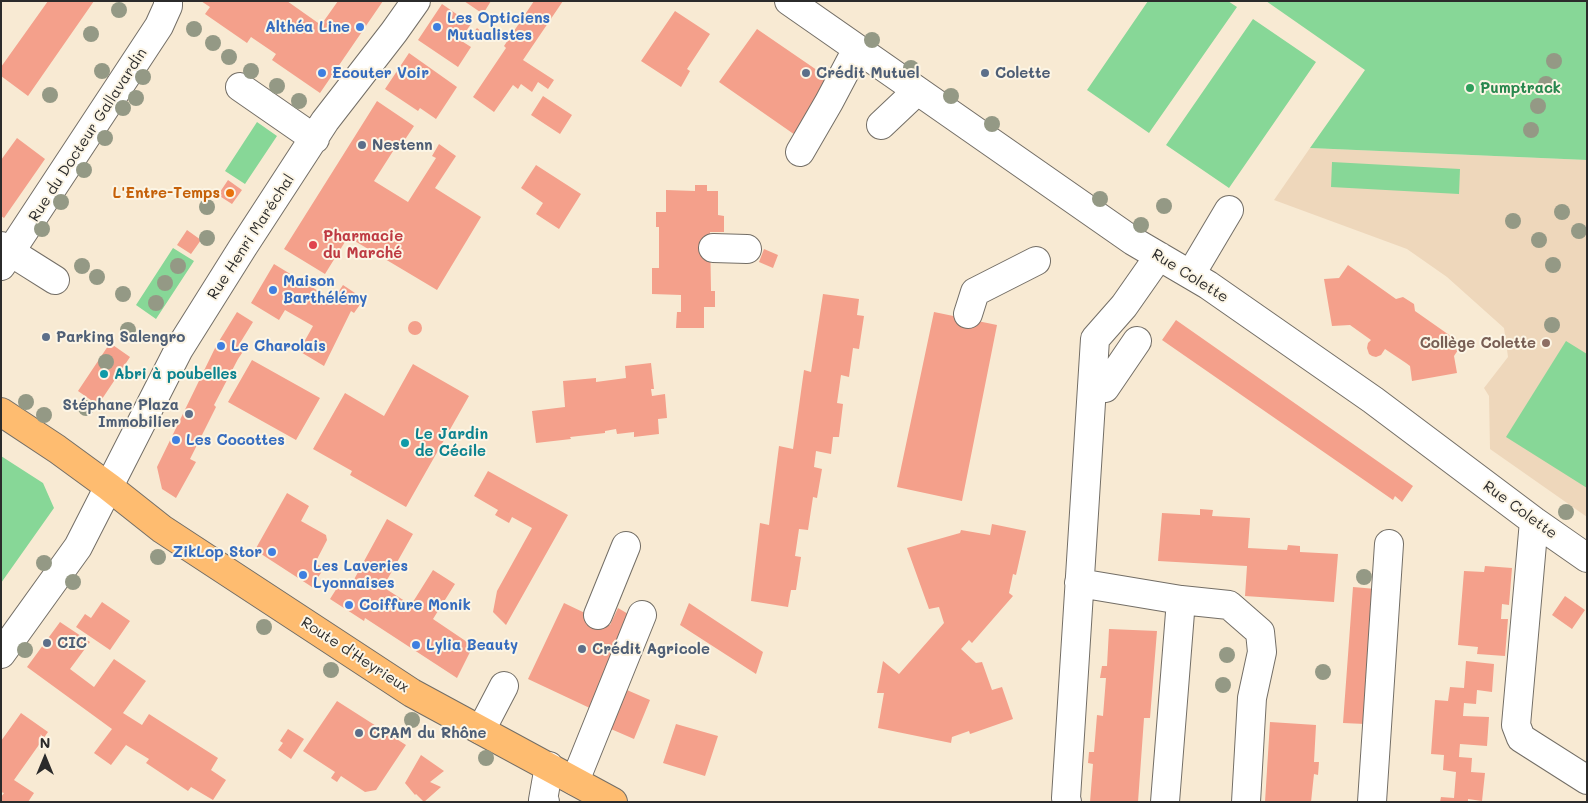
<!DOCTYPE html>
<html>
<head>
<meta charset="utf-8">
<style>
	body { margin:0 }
	#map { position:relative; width:1588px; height:803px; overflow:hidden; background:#f8ead3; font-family:Mali,sans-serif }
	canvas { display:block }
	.frame { position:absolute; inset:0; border:2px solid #2b2b2b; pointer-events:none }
	.north { position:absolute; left:20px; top:733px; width:50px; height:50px; -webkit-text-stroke:4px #fcf5e5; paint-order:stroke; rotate:0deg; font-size:14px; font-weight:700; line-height:20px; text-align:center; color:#2b2b2b }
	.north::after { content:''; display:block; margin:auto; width:18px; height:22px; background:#2b2b2b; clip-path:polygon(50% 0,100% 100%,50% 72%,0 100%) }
</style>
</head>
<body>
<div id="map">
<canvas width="1588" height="803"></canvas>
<div class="frame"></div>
<div class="north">N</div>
</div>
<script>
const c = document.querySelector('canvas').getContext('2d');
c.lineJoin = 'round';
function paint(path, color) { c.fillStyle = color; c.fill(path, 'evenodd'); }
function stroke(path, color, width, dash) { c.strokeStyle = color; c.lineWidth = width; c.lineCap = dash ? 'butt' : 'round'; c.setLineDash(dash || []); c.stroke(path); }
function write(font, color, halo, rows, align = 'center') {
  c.font = font + ' Mali,sans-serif'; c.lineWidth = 4; c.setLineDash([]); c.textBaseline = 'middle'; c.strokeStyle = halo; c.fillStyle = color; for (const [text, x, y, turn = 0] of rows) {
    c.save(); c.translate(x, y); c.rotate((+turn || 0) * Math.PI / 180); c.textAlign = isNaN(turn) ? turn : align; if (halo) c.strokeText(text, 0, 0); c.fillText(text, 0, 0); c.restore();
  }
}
paint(new Path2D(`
	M1310,148L1587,160V517L1490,449L1489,396L1484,388L1508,357L1504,328L1447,277L1407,249L1274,200Z`), '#eed7bb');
paint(new Path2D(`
	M1148,1H1228L1237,7L1149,133L1087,90Z
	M1266,1H1587V160L1310,148L1365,70Z
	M1253,19L1316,62L1229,188L1166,145Z
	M257,122L277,136L245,184L225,171Z
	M1332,162L1460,169L1459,194L1331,187Z
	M173,248L194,261L156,319L136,305Z
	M1566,341L1587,354V488L1506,437Z
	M1,456L43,483L54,508L1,583Z`), '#87d797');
paint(new Path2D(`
	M48,1H94L28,96L1,76V67Z
	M201,1H287L321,25L338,1H383L320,93L272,60L276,54L251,37L247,43L205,14L210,7Z
	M464,1H491L483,14Z
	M534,1H563L523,60L554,80L548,89L538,82L532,92L521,84L518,89L513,85L494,112L473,97L506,48L504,46Z
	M442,4L471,24L460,40L471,47L458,67L418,40Z
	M675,11L710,34L687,69L690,71L681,87L641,61Z
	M477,28L483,33L480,38L473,33Z
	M757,29L827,77L798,137L719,82Z
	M409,53L457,87L436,119L420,108L418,111L385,89Z
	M543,96L572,115L560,134L531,115Z
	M377,101L414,126L398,150L395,148L374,181L408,202L436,158L432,156L439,144L456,156L435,188L481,217L437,290L348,237L325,274L284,249Z
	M17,138L45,159L4,218L1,216V160Z
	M536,165L581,194L559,229L536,214L543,203L521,188Z
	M228,180L242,190L232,204L218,195Z
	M695,185H707V191H718V215L724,216V232H710L711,291H715V307H704V328H676L677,312H681V295L652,294V268H659V227H656V212H666V190L695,191Z
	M187,230L201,240L191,254L177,245Z
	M764,249L778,255L773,268L759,262Z
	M274,264L333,300L343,285L364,299L354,313L351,311L324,366L299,351L313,326L285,310L279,320L251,303Z
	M1348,265L1396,299L1403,297L1414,304L1415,311L1462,344L1454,356L1457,373L1412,381L1410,366L1406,363L1385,349L1381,355L1376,357L1372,356L1369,354L1367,348L1368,343L1371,340L1350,325L1332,326L1324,279L1339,278Z
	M823,294L859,299L857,315L864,316L859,349L853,348L849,377L841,375L837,403L843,404L839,437H833L831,454L816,451L814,467L822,469L817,498L813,497L808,530L799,529L795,556L801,557L796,590H791L788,607L751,601L760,523L769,525L779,446L793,449L804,370L811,372Z
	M237,312L253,322L240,343L246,347L238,359L214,405L216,407L190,459L196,462L176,498L162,489L157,467L216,346Z
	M934,312L997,325L962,501L897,487Z
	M1176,320L1413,486L1402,502L1395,496L1393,500L1162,340Z
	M408 328a7 7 0 1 1 14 0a7 7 0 1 1-14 0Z
	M110,343L130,357L98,405L78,391Z
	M252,360L320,398L296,440L228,402Z
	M651,363L654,389H651L652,396L665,394L667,418L658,419L659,434L634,437V432L617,434L616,429L605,431V433L570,437L571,439L536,443L532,411L565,407L563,381L596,378V382L626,378L625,366Z
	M413,364L469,396L406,507L350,475L352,471L313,449L345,393L384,416Z
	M488,471L568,515L506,625L493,612L497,591L532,528L512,517L509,523L495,515L498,510L474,496Z
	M287,493L309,506L301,521L326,535L327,540L315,563L324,568L312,587L255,550Z
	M1200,509L1213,510L1212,516L1250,518L1248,548L1287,550L1288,545L1300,546V552L1338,554L1334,602L1245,596L1247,566L1158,561L1162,513L1200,515Z
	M387,519L413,534L383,587L411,605L433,570L455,584L433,619L473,646L457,678L365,618L364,621L330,599L342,580L351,585Z
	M992,524L1026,531L1016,575L1013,574L1009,593L1013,596L972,643L969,640L961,649L976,663L982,662L992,690L1002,687L1013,719L970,734L969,731L952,737L951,743L878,728L884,693H877L883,661L899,674L944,623L939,607L929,609L907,548L960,533L961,530L990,535Z
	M1485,566L1512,568L1509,605L1502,604L1501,619H1508L1505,656L1477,654L1478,647L1458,645L1464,571L1484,572Z
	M1353,587L1376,589L1365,724L1343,723Z
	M1565,596L1585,610L1572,629L1552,615Z
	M102,602L130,621L110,650L76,627L85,614L91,618Z
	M564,603L610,625L618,608L635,618L594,710L528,679Z
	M689,603L763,652L756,674L680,625Z
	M60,622L90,642L70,669L94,687L114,659L146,681L123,713L142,725L149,714L218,758L211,770L226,780L213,800L191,787L188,791L146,763L149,759L126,745L111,765L94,753L112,729L27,667Z
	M1109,629L1157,631L1150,718H1144L1138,802H1090L1093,764L1088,763L1089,752H1094L1097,715L1103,716L1106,678H1100L1102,666H1107Z
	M1466,661L1494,664L1492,692L1477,690L1476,704L1464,703L1463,716L1489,717L1487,746L1460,744L1459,757L1472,758L1471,772L1485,773L1482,801L1468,799V802H1440L1441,797L1454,798L1456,772L1443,770L1444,755L1431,754L1435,700L1448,701L1450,687L1464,688Z
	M620,687L650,700L634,739L604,726Z
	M337,701L406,745L376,790L365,792L341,776L337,782L331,778L335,772L303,751Z
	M21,713L48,732L14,780L34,793L28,802H3L1,800V797L4,793L1,792V741Z
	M1270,722L1316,725L1314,762H1319L1318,775L1314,774L1311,802H1265Z
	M676,724L718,736L705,776L663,763Z
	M288,729L304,739L291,759L278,750L283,743L280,741Z
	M421,755L444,771L430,782L441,787L424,802L416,794L415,795L405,783Z`), '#f4a08b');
const minor = new Path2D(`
	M789,1L1133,241L1208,285L1373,400L1534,521L1587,558
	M240,87L315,139
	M881,125L917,91
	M800,152L829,102L857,49
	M1,246L55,280
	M713,248L747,249
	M1,266L159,26L168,6V1
	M1191,274L1229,210
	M968,314L975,292L1036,261
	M1105,388L1137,341
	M1534,521L1516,725L1521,738L1587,780
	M1079,583L1181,600L1229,605L1260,632L1262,652L1252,698L1246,802
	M598,615L626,546
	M1,654L78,547L179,349L243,247L325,121L394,32L416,1
	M481,730L504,686
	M575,781L642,615
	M545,802L543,800L549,766
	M1067,802L1066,798L1095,339L1124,306L1159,256
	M1165,802L1181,600
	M1372,802L1389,544`);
const major = new Path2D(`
	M1,412L57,449L109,487L162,529L412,693L613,802`);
stroke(minor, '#736e66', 30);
stroke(major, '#736e66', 30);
stroke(minor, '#fff', 28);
stroke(major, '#febc70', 28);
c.fillStyle = '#949985';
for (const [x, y] of [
	[119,10],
	[194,29],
	[91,34],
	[872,40],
	[213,43],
	[229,57],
	[1554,61],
	[911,68],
	[102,71],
	[251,71],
	[143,77],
	[1546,84],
	[277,86],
	[50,95],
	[951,96],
	[136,98],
	[299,101],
	[1538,106],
	[123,108],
	[992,124],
	[1531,130],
	[105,138],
	[84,170],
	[1100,199],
	[61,202],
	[1164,206],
	[207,207],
	[1562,212],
	[1513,221],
	[1141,225],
	[42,229],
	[1579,231],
	[207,238],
	[1539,240],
	[1553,265],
	[82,266],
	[178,266],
	[97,277],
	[165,283],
	[123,294],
	[156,303],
	[1552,325],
	[128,330],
	[106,362],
	[26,402],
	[86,408],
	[44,415],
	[1566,512],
	[158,557],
	[44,563],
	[1364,577],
	[73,582],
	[264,627],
	[25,650],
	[1227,655],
	[331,670],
	[1323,672],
	[1223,685],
	[412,720],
	[486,758]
]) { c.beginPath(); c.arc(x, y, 8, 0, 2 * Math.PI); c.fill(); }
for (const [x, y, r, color] of [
	[360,27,5,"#3f7fe0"],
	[437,27,5,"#3f7fe0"],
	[322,73,5,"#3f7fe0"],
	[806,73,5,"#5c6f8a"],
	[985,73,5,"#5c6f8a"],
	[1470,88,5,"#2e9e5b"],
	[362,145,5,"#5c6f8a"],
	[230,193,5,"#e8710a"],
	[313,245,5,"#e0444e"],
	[273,290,5,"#3f7fe0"],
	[46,337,5,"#5c6f8a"],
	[1546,343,5,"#8d6e63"],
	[221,346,5,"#3f7fe0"],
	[104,374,5,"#0f9aa8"],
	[189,414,5,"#5c6f8a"],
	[176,440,5,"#3f7fe0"],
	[405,443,5,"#0f9aa8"],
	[272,552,5,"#3f7fe0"],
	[303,575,5,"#3f7fe0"],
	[349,605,5,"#3f7fe0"],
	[47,643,5,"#5c6f8a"],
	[416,645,5,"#3f7fe0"],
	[582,649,5,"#5c6f8a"],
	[359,733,5,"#5c6f8a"]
]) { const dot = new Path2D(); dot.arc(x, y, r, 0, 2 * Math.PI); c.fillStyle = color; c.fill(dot); stroke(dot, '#fcf5e5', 2); }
write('bold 15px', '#366cbe', '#fcf5e5', [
	["Les Opticiens",447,18],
	["Mutualistes",447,35],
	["Althéa Line",350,27,"right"],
	["Ecouter Voir",332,73],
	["Maison",283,281],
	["Barthélémy",283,298],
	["Le Charolais",231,346],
	["Les Cocottes",186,440],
	["ZikLop Stor",262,552,"right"],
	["Les Laveries",313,566],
	["Lyonnaises",313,583],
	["Coiffure Monik",359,605],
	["Lylia Beauty",426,645]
], 'left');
write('bold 15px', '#4e5e75', '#fcf5e5', [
	["Crédit Mutuel",816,73],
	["Colette",995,73],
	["Nestenn",372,145],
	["Parking Salengro",56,337],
	["Stéphane Plaza",179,405,"right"],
	["Immobilier",179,422,"right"],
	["CIC",57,643],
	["Crédit Agricole",592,649],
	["CPAM du Rhône",369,733]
], 'left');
write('bold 15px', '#27864d', '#fcf5e5', [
	["Pumptrack",1480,88]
], 'left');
write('15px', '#2b2b2b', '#fcf5e5', [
	["Rue du Docteur Gallavardin",88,135,-57],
	["Rue Henri Maréchal",251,237,-57],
	["Rue Colette",1190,276,32],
	["Rue Colette",1520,510,36],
	["Route d'Heyrieux",355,655,33]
]);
write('bold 15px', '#c56008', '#fcf5e5', [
	["L'Entre-Temps",220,193]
], 'right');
write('bold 15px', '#be3a42', '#fcf5e5', [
	["Pharmacie",323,236],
	["du Marché",323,253]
], 'left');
write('bold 15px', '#785e54', '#fcf5e5', [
	["Collège Colette",1536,343]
], 'right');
write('bold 15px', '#0d838f', '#fcf5e5', [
	["Abri à poubelles",114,374],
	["Le Jardin",415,434],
	["de Cécile",415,451]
], 'left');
</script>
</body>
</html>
